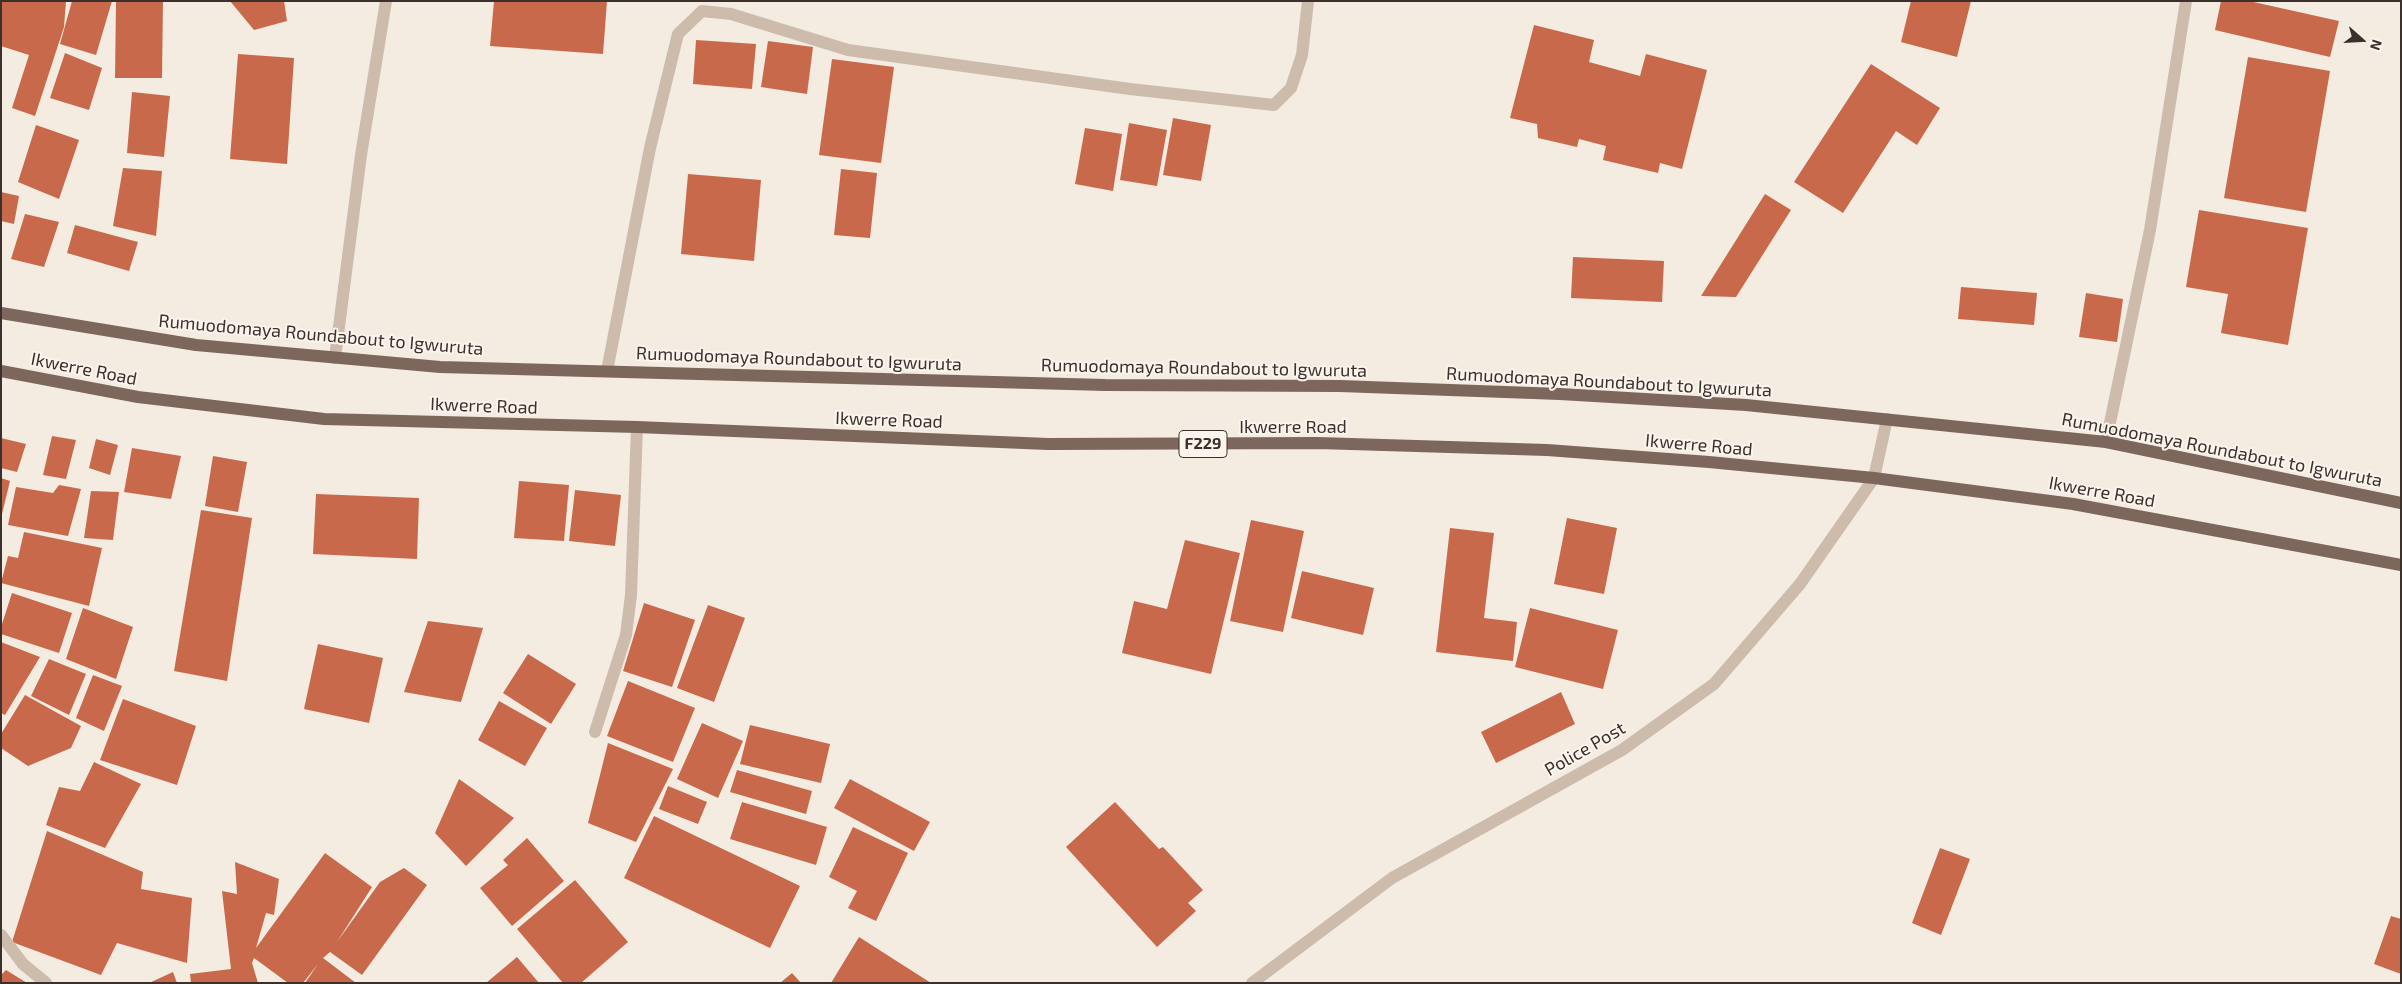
<!DOCTYPE html>
<html>
<head>
<meta charset="utf-8">
<style>
	body { margin:0 }
	#map { position:relative; width:2402px; height:984px; overflow:hidden; background:#f4ebe1; font-family:"Exo 2",sans-serif }
	canvas { display:block }
	.frame { position:absolute; inset:0; border:2px solid #3b302b; pointer-events:none }
	.north { position:absolute; left:2337px; top:15px; width:50px; height:50px; -webkit-text-stroke:4px #fbf5ee; paint-order:stroke; rotate:109deg; font-size:14px; font-weight:700; line-height:20px; text-align:center; color:#3b302b }
	.north::after { content:''; display:block; margin:auto; width:18px; height:22px; background:#3b302b; clip-path:polygon(50% 0,100% 100%,50% 72%,0 100%) }
</style>
</head>
<body>
<div id="map">
<canvas width="2402" height="984"></canvas>
<div class="frame"></div>
<div class="north">N</div>
</div>
<script>
const c = document.querySelector('canvas').getContext('2d');
c.lineJoin = 'round';
function paint(path, color) { c.fillStyle = color; c.fill(path, 'evenodd'); }
function stroke(path, color, width, dash) { c.strokeStyle = color; c.lineWidth = width; c.lineCap = dash ? 'butt' : 'round'; c.setLineDash(dash || []); c.stroke(path); }
function write(font, color, halo, rows, align = 'center') {
  c.font = font + ' "Exo 2",sans-serif'; c.lineWidth = 4; c.setLineDash([]); c.textBaseline = 'middle'; c.strokeStyle = halo; c.fillStyle = color; for (const [text, x, y, turn = 0] of rows) {
    c.save(); c.translate(x, y); c.rotate((+turn || 0) * Math.PI / 180); c.textAlign = isNaN(turn) ? turn : align; if (halo) c.strokeText(text, 0, 0); c.fillText(text, 0, 0); c.restore();
  }
}
paint(new Path2D(`
	M1,1H66L64,27L35,116L12,108L29,55L1,46Z
	M72,1H112L96,55L60,44Z
	M116,1H163L162,78H115Z
	M230,1H284L287,21L254,30Z
	M494,1H607L603,54L490,46Z
	M1911,1H1971L1957,57L1901,42Z
	M2221,1H2249L2339,21L2330,57L2215,30Z
	M1534,25L1594,40L1589,62L1640,76L1646,54L1707,70L1682,169L1660,163L1658,173L1603,160L1606,146L1579,139L1577,147L1538,138L1537,124L1510,118Z
	M696,40L756,44L752,89L693,84Z
	M768,41L813,47L807,94L761,87Z
	M65,53L102,68L89,110L50,98Z
	M238,54L294,58L287,164L230,159Z
	M2248,57L2330,71L2306,212L2224,198Z
	M832,59L894,67L881,163L819,155Z
	M1871,64L1940,108L1917,145L1896,131L1843,213L1794,182Z
	M132,92L170,96L164,157L127,153Z
	M1173,118L1211,125L1201,181L1163,175Z
	M1129,123L1167,130L1157,186L1120,180Z
	M36,125L79,140L59,199L18,182Z
	M1085,128L1122,134L1113,191L1075,184Z
	M123,168L162,171L156,236L113,226Z
	M841,169L877,173L870,238L834,235Z
	M688,174L761,180L754,261L681,254Z
	M1,192L19,196L14,224L1,221Z
	M1765,194L1791,210L1736,297L1701,296Z
	M2199,210L2308,228L2288,345L2221,333L2228,294L2186,287Z
	M25,214L59,222L44,267L11,259Z
	M75,225L138,242L129,271L67,253Z
	M1573,257L1664,261L1662,302L1571,298Z
	M1961,287L2037,293L2034,325L1958,319Z
	M2086,293L2123,299L2117,342L2079,337Z
	M52,436L76,440L66,479L43,475Z
	M1,438L26,444L17,472L1,468Z
	M96,439L118,445L110,475L89,468Z
	M132,448L181,456L171,499L124,492Z
	M213,456L247,462L238,512L205,506Z
	M1,478L10,481L2,514L1,513Z
	M519,481L569,485L564,541L514,538Z
	M59,485L81,489L68,536L8,525L16,487L53,493Z
	M575,490L621,495L615,546L569,541Z
	M91,491L119,492L113,540L84,538Z
	M316,494L419,498L417,559L313,554Z
	M201,510L252,518L227,681L174,671Z
	M1567,518L1617,528L1604,594L1554,584Z
	M1251,520L1304,531L1283,632L1230,621Z
	M1450,528L1494,533L1484,618L1517,622L1513,661L1436,652Z
	M24,532L102,548L89,606L1,583L8,556L18,558Z
	M1185,540L1240,553L1211,674L1122,653L1134,601L1167,609Z
	M1302,571L1374,588L1363,635L1291,618Z
	M12,593L72,613L59,653L1,634V627Z
	M644,603L695,620L672,687L623,671Z
	M708,605L745,618L714,702L677,688Z
	M83,608L133,627L116,679L66,659Z
	M1530,608L1618,630L1603,689L1515,667Z
	M428,621L483,628L461,702L404,692Z
	M1,642L40,657L5,715L1,713Z
	M318,644L383,658L369,723L304,709Z
	M528,654L576,684L551,724L503,693Z
	M49,659L86,674L69,715L31,696Z
	M93,675L122,686L104,731L76,718Z
	M628,681L695,708L673,762L607,736Z
	M1561,692L1575,724L1496,763L1481,732Z
	M25,695L81,726L71,748L28,766L1,748V734Z
	M123,699L196,726L177,785L100,760Z
	M499,701L547,728L525,766L478,740Z
	M702,723L743,741L718,798L677,779Z
	M750,725L830,744L821,783L740,764Z
	M608,743L673,769L636,842L588,823Z
	M94,762L141,784L105,848L46,825L59,787L80,791Z
	M737,770L812,791L806,814L730,792Z
	M459,779L514,818L466,866L435,833Z
	M850,779L930,822L914,851L834,808Z
	M668,786L707,802L698,824L659,809Z
	M742,802L827,827L816,865L730,839Z
	M1115,802L1159,849L1163,847L1203,890L1188,903L1196,911L1157,947L1066,847Z
	M654,816L800,886L770,948L624,878Z
	M853,827L908,853L876,921L848,908L857,891L829,877Z
	M47,831L143,872L141,889L192,898L187,963L117,943L101,975L12,942Z
	M527,838L564,881L512,926L480,888L508,865L503,860Z
	M1940,848L1970,859L1941,935L1912,923Z
	M325,853L372,887L337,942L380,882L404,868L427,885L362,975L330,952L323,958L356,983H305L318,964L303,983H288L254,958L252,963L258,983H191L190,974L231,969L222,891L237,894L235,862L279,879L274,915L266,913L256,948Z
	M575,880L628,942L581,983H563L517,929Z
	M2391,916L2401,919V974L2374,964Z
	M859,937L931,983H831Z
	M517,957L539,983H486Z
	M6,970L27,983H1V975Z
	M173,972L177,983H149Z
	M792,973L801,983H780Z`), '#c8694b');
stroke(new Path2D(`
	M335,358L361,155L386,1
	M607,371L650,148L678,34L702,11L731,14L848,50L1130,89L1274,105L1291,88L1302,55L1308,1
	M2106,442L2150,230L2186,1
	M595,732L626,635L631,595L637,427
	M1,935L23,964L46,983
	M1252,983L1392,878L1622,750L1714,684L1800,584L1874,478L1887,419`), '#cdbbac', 12);
stroke(new Path2D(`
	M1,313L196,345L440,367L1105,385L1340,386L1560,394L1746,405L2106,442L2401,503
	M1,371L138,397L324,419L637,427L1048,444L1318,443L1547,450L1709,462L1874,478L2073,504L2401,565`), '#7d675c', 12);
for (const [x, y, w] of [
	[1203,444,48]
]) { const box = new Path2D(); box.roundRect(x - w / 2, y - 13.5, w, 27, 4); c.fillStyle = '#fbf5ee'; c.fill(box); stroke(box, '#3b302b', 1); }
write('bold 16px', '#3b302b', null, [
	["F229",1203,444]
]);
write('18px', '#3b302b', '#fbf5ee', [
	["Rumuodomaya Roundabout to Igwuruta",321,335,5],
	["Rumuodomaya Roundabout to Igwuruta",799,359,2],
	["Rumuodomaya Roundabout to Igwuruta",1204,368,1],
	["Ikwerre Road",84,369,11],
	["Rumuodomaya Roundabout to Igwuruta",1609,382,3],
	["Ikwerre Road",484,406,2],
	["Ikwerre Road",889,420,2],
	["Ikwerre Road",1293,427],
	["Ikwerre Road",1699,445,5],
	["Rumuodomaya Roundabout to Igwuruta",2222,450,11],
	["Ikwerre Road",2102,492,10],
	["Police Post",1585,749,-30]
]);
</script>
</body>
</html>
